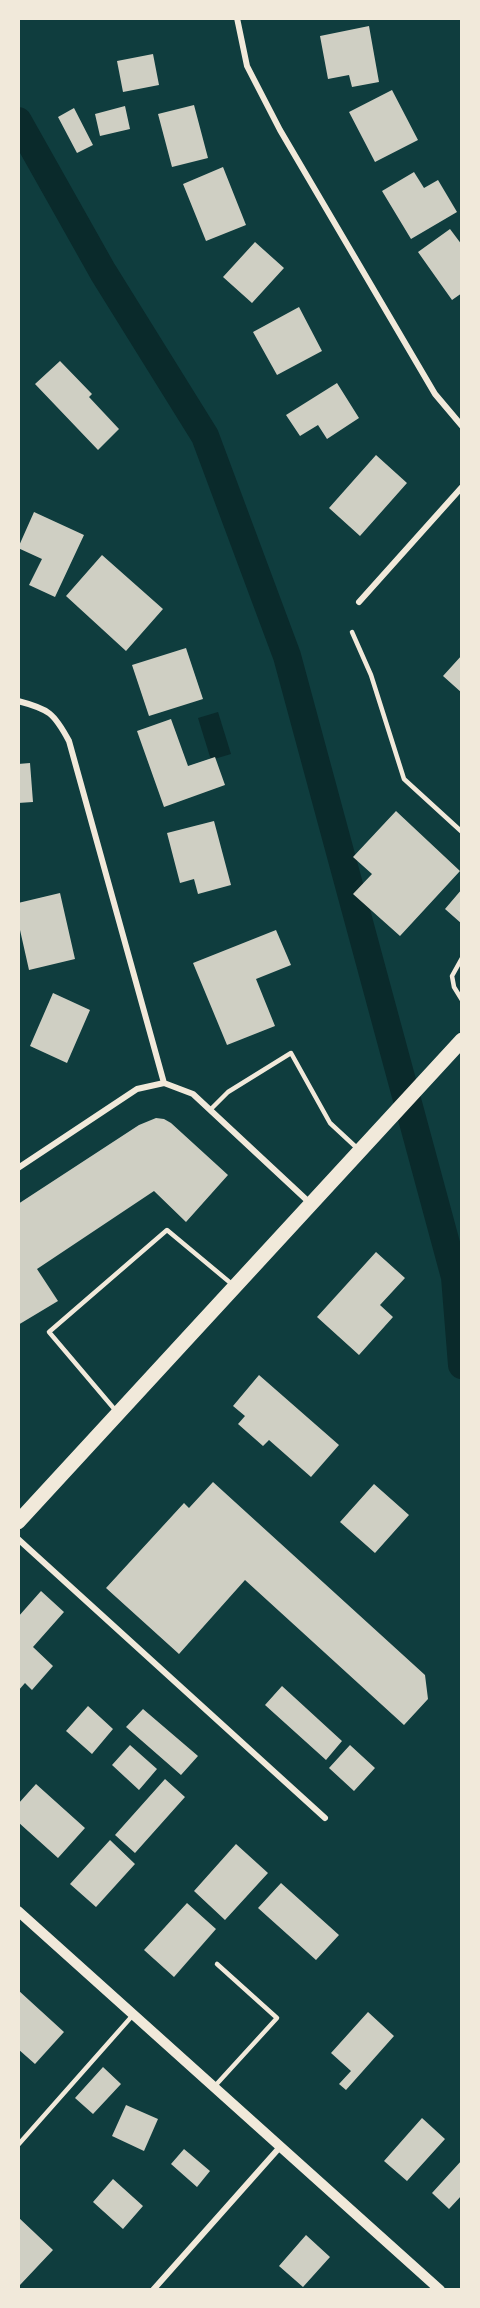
<!DOCTYPE html>
<html>
<head>
<meta charset="utf-8">
<style>
	body { margin:0 }
	#map { position:relative; width:480px; height:2308px; overflow:hidden; background:#0f3d3e; font-family:Ubuntu,sans-serif }
	canvas { display:block }
	.frame { position:absolute; inset:0; border:20px solid #f1e9da; pointer-events:none }
</style>
</head>
<body>
<div id="map">
<canvas width="480" height="2308"></canvas>
<div class="frame"></div>
</div>
<script>
const c = document.querySelector('canvas').getContext('2d');
c.lineJoin = 'round';
function paint(path, color) { c.fillStyle = color; c.fill(path, 'evenodd'); }
function stroke(path, color, width, dash) { c.strokeStyle = color; c.lineWidth = width; c.lineCap = dash ? 'butt' : 'round'; c.setLineDash(dash || []); c.stroke(path); }
paint(new Path2D(`
	M218,712L231,754L211,760L198,718Z`), '#0a2a2b');
stroke(new Path2D(`
	M18,121L103,272L205,436L287,656L455,1277L462,1365`), '#0a2a2b', 28);
paint(new Path2D(`
	M369,26L379,82L352,87L349,75L328,79L320,36Z
	M153,54L159,85L123,92L117,61Z
	M392,90L418,140L375,162L349,112Z
	M194,105L208,158L172,167L158,114Z
	M125,106L130,129L100,136L95,114Z
	M74,108L93,145L77,153L58,117Z
	M223,167L246,225L206,241L183,184Z
	M414,172L424,188L438,180L457,212L411,239L382,191Z
	M450,229L462,245V293L452,300L418,252Z
	M255,242L284,268L252,303L223,277Z
	M299,307L322,351L277,375L253,332Z
	M60,361L92,394L89,397L119,429L98,450L35,384Z
	M337,383L359,418L327,439L318,425L300,436L286,415Z
	M376,455L407,483L360,536L329,508Z
	M34,512L84,535L55,597L29,585L42,559L18,548Z
	M102,555L163,609L126,651L66,596Z
	M186,648L203,699L149,716L132,665Z
	M462,655V693L443,676Z
	M171,719L188,766L215,757L225,785L164,807L137,731Z
	M30,763L33,802L18,803V764Z
	M396,811L460,871L400,936L353,894L372,874L353,857Z
	M214,821L231,885L198,894L194,879L180,883L167,833Z
	M462,889V924L445,909Z
	M60,893L75,959L29,970L18,921V903Z
	M276,930L291,965L256,979L275,1026L227,1045L193,963Z
	M53,993L90,1010L67,1063L30,1046Z
	M156,1118L164,1119L171,1123L228,1175L186,1222L154,1191L37,1269L58,1301L18,1325V1204L139,1125Z
	M376,1252L405,1278L380,1305L393,1317L359,1355L317,1317Z
	M259,1375L339,1445L311,1477L269,1440L263,1446L238,1424L245,1416L233,1406Z
	M213,1482L425,1675L428,1699L404,1725L245,1580L179,1654L106,1588L184,1503L189,1508Z
	M374,1484L409,1515L375,1553L340,1522Z
	M41,1591L64,1612L33,1647L53,1666L32,1690L25,1683L18,1691V1617Z
	M282,1686L342,1741L326,1760L265,1705Z
	M88,1706L113,1729L92,1754L66,1731Z
	M143,1709L198,1756L181,1775L126,1727Z
	M130,1745L157,1769L139,1790L112,1765Z
	M350,1745L375,1768L354,1791L329,1768Z
	M165,1779L185,1797L135,1853L115,1835Z
	M36,1784L85,1828L58,1858L18,1822V1804Z
	M110,1840L135,1864L96,1907L70,1884Z
	M236,1844L268,1873L225,1920L194,1891Z
	M281,1883L339,1935L316,1960L258,1908Z
	M187,1903L216,1929L174,1977L144,1950Z
	M18,1990L64,2032L35,2064L18,2049Z
	M368,2012L394,2036L346,2090L339,2084L351,2071L331,2053Z
	M103,2067L121,2084L93,2114L75,2098Z
	M126,2105L158,2119L144,2151L112,2136Z
	M422,2118L445,2139L407,2181L384,2161Z
	M184,2149L210,2171L197,2187L171,2164Z
	M462,2160V2195L449,2209L432,2193Z
	M113,2179L143,2206L123,2229L93,2202Z
	M18,2217L53,2250L20,2285L18,2283Z
	M306,2235L330,2257L303,2287L279,2266Z`), '#cfcfc3');
stroke(new Path2D(`
	M352,632L371,675L404,779L462,832
	M462,958L452,976L454,987L462,1000
	M210,1110L228,1092L291,1053L330,1123L358,1149
	M116,1411L49,1332L167,1230L233,1285
	M214,2087L277,2018L217,1964
	M18,2145L133,2015`), '#f1e9da', 4.5);
stroke(new Path2D(`
	M237,18L247,66L280,130L435,394L462,426
	M359,602L462,487
	M18,701C49,709 54,713 69,741L164,1083
	M18,1168L137,1089L164,1083L193,1094L311,1204
	M18,1539L325,1818
	M153,2290L280,2147`), '#f1e9da', 6);
stroke(new Path2D(`
	M18,1911L440,2290`), '#f1e9da', 10);
stroke(new Path2D(`
	M18,1522L462,1040`), '#f1e9da', 15);
</script>
</body>
</html>
